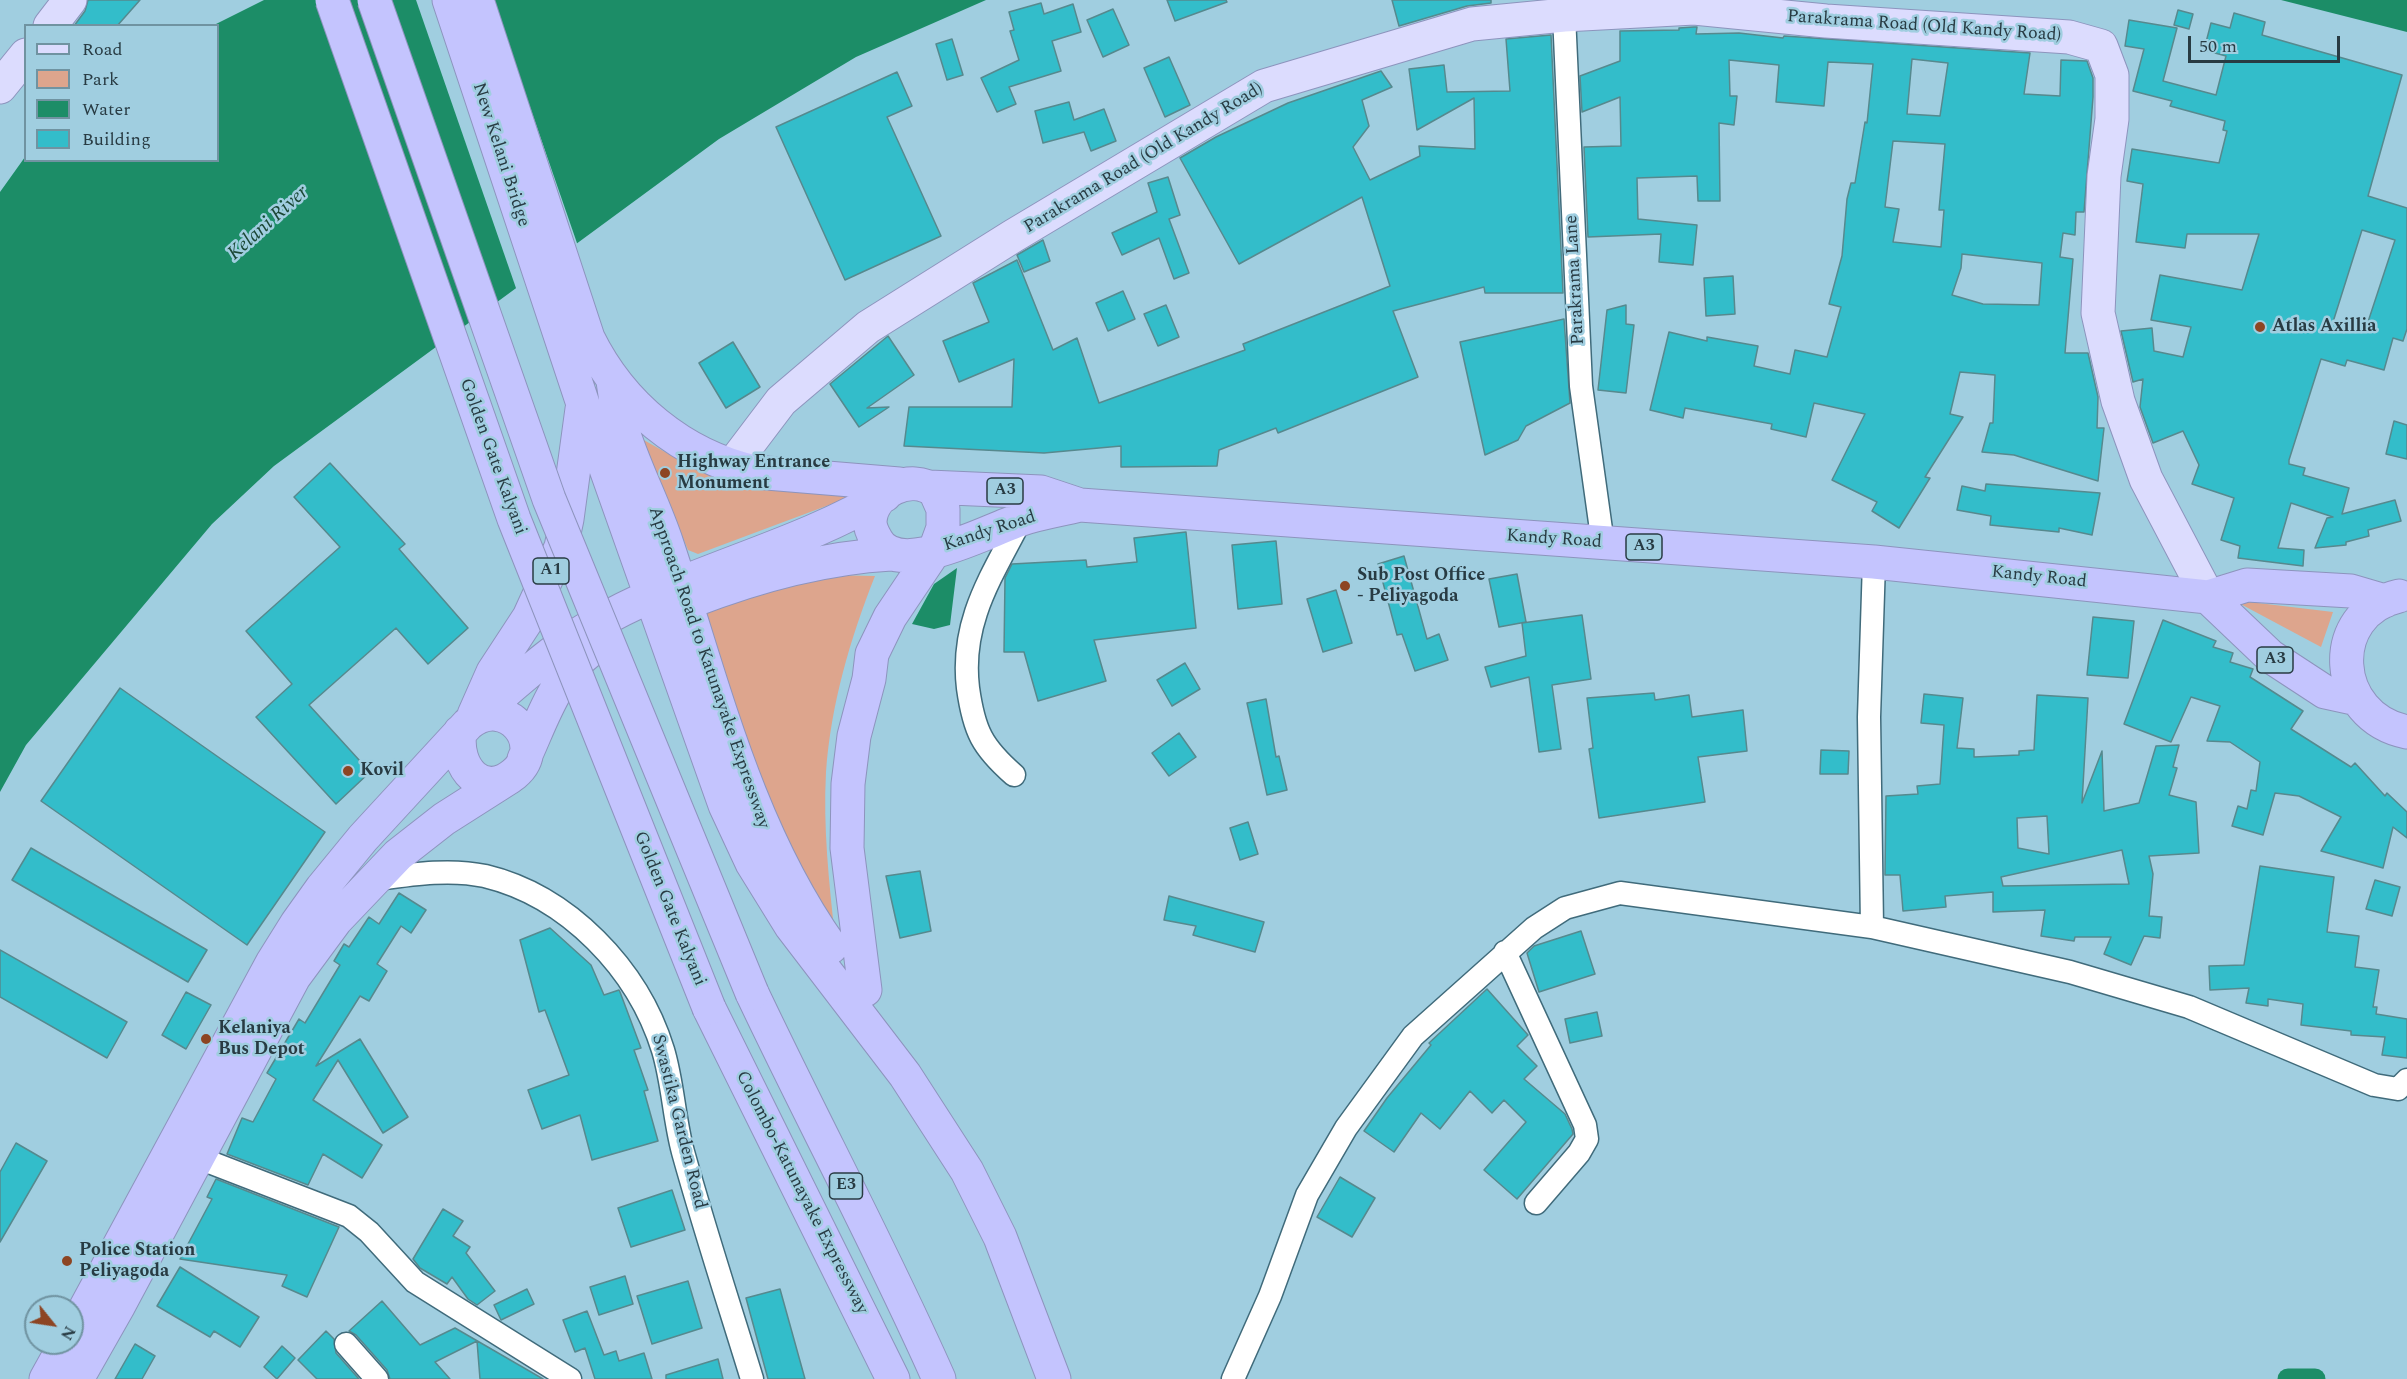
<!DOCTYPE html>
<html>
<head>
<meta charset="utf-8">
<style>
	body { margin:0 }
	#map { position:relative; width:2407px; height:1379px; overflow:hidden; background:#a0cee0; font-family:Spectral,serif }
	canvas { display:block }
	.legend { position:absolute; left:24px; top:24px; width:195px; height:138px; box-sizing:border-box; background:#a0cee0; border:2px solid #7093a1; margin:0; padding:8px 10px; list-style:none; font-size:18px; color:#283b43 }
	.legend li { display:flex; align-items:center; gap:12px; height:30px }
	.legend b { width:30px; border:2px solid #7093a1 }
	.north { position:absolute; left:24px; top:1295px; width:60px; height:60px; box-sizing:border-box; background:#a0cee0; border:2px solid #7093a1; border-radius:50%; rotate:120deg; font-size:16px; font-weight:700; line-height:24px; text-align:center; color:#283b43 }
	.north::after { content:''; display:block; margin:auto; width:21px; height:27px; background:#8d4523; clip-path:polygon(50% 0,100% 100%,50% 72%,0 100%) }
	.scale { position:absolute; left:2188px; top:36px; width:152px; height:27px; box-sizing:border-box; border:3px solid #283b43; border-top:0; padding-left:8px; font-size:18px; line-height:21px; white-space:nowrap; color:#283b43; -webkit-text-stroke:4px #a0cee0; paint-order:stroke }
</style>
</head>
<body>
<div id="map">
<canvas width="2407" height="1379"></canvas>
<ul class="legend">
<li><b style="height:8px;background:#dcdcfe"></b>Road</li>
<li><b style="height:16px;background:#dda58d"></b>Park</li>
<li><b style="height:16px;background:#1c8d67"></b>Water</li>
<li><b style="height:16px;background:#33bdca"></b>Building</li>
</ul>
<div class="north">N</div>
<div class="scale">50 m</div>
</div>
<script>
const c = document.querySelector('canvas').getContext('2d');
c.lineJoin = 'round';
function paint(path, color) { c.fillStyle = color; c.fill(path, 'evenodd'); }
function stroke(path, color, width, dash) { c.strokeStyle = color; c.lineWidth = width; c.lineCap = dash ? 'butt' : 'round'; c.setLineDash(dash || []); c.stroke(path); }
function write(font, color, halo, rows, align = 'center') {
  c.font = font + ' Spectral,serif'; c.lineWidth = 5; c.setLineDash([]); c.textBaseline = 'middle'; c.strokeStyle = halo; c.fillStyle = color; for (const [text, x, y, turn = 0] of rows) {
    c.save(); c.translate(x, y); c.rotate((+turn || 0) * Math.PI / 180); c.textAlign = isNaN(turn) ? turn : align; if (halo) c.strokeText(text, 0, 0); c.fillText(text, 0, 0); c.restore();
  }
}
paint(new Path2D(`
	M642,439L697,470L737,483L861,493L698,554L688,550Z
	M829,575L875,576C850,639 831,704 826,772C823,827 829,882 835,937L763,796L704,609Z
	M2233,600L2333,612L2321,647Z`), '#dda58d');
paint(new Path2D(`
	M264,0H986L856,57L719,139L274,466L212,524L26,745L0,792V192L25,157L26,160H218V26L214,25Z
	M2281,0H2407V32Z
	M957,568L950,625L934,629L912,624L934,584Z`), '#1c8d67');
paint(new Path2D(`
	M416,0H493L578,246L517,291Z`), '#a0cee0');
stroke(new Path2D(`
	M2288,1379H2315`), '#1c8d67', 21);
const building = new Path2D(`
	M88,0H140L117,26H74L85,11Z
	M1167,0H1226L1227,2L1175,21Z
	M1392,0H1491V3L1467,6L1399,26Z
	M1041,3L1044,14L1073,4L1081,32L1052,41L1061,71L1009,87L1016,104L997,112L981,78L1019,60L1010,31L1014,30L1009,12Z
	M1113,9L1129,45L1103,57L1087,20Z
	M2178,10L2193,14L2189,29L2174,25Z
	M2234,13L2265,22L2262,35L2402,75L2368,196L2407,208V329L2403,341L2393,338L2384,370L2347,360L2345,366L2321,359L2289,460V464L2305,468L2303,475L2349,488L2342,514L2395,500L2401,521L2368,530L2369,536L2346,542V545L2315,548L2327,518L2333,517L2291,503L2278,548L2304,550L2303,566L2238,558L2240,546L2221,540L2234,498L2192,484L2199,465L2183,431L2153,443L2140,407L2143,379L2133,382L2121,331L2152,328L2154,351L2183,357L2191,327L2151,320L2160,275L2242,290L2259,234H2187L2185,248L2136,242L2143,184L2127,181L2132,149L2219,163L2227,131L2223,130L2225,121L2170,106L2172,101L2133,91L2144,49L2125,46L2129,20L2177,28L2163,81L2216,95L2226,56L2204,50L2211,23L2230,28ZM2362,230L2395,240L2365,331L2333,322Z
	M1694,27H1697L1696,34L1739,33L1783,38L1784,36L2030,53L2024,94L2060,96L2061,60L2087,61L2093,78V97L2084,212H2076L2075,235L2063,233L2060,257L2073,259L2065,353H2088L2098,397L2097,428H2104L2098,481L2014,455L1982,452L1990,423H1993L1995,375L1960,372L1950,414L1963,417L1925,477L1930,478L1899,528L1872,511L1877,502L1832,480L1865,414L1814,403L1806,437L1771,429L1772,424L1685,408L1683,418L1650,410L1669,332L1707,341V337L1758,346L1754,366L1790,374L1795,350L1827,357L1841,307L1829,304L1842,256L1847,199L1851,183H1855L1865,122L1867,123L1873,64L1828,62L1824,106L1776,102L1779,65L1729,60L1730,96H1737L1734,125L1719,123L1720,201H1698L1697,176L1637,178L1638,219L1697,225L1693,265L1659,262L1661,234L1588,237L1584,147L1621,146L1620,97L1582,112L1580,76L1620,61V31L1679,30V28ZM1912,59L1948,63L1940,116L1907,114ZM1893,141L1945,144L1939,210H1944L1941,247L1893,242L1899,209L1885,207ZM1962,254L2042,263L2039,305L1983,304L1952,295L1961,268Z
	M1551,35L1563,293H1485L1484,287L1393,311L1418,377L1278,433L1276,428L1219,450L1217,466L1121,467V446L1044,453L904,446L909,407H1012L1014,359L959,382L943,341L989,322L973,283L1017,260L1053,350L1077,338L1099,403L1245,350L1243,344L1390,286L1362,197L1239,264L1180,158L1216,137L1288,103L1381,71L1392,87L1362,100L1369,126L1353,147L1370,180L1420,156L1419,146L1475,149L1474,98L1417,130L1409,69L1444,65L1447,92L1510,91L1506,39Z
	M952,39L963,75L947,80L936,44Z
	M1169,57L1190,105L1165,117L1144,68Z
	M897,72L912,106L887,117L941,236L845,280L776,127Z
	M1069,102L1074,120L1104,109L1116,141L1091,151L1084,132L1043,143L1035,111Z
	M1168,177L1180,215L1169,219L1189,273L1174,279L1159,238L1122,255L1112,233L1157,212L1148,183Z
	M1043,240L1050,261L1024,272L1017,255Z
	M1733,276L1735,314L1706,316L1704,278Z
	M1123,291L1135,319L1108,331L1096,303Z
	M1166,305L1179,337L1158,346L1144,314Z
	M1626,305V324L1634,325L1626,393L1598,390L1607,310Z
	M1564,319L1570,403L1526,426L1518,440L1485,455L1460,342Z
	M888,336L914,375L867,408L889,407L859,427L830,384Z
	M733,342L760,387L726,408L699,363Z
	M2394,421L2407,425V459L2386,454Z
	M330,463L405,544L399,549L468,628L428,664L396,628L309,705L370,772L336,804L256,717L292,684L246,631L340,547L294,497Z
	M1986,484L2100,493L2092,535L2059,528V532L1990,525L1991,516L1957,510L1962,486L1985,491Z
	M1186,532L1196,628L1094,640L1106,681L1038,701L1024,652H1004L1005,578L1012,564L1086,560L1087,567L1137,562L1134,538Z
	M1276,541L1282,604L1238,609L1232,545Z
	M1404,556L1427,639L1439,634L1448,660L1415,671L1402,634L1397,635L1378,564Z
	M1517,574L1526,622L1499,627L1489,579Z
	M1336,590L1352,643L1323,652L1307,599Z
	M1582,615L1591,679L1552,685L1561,749L1539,752L1529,677L1491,687L1485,667L1526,656L1522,623Z
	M2093,617L2134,621L2128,678L2087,675Z
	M2163,620L2216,641L2213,647L2233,653L2230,662L2253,669L2250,677L2303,711L2291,729L2351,767L2355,763L2385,796L2387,793L2407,812V838L2393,827L2383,868L2321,851L2341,817L2299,796L2275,793L2263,835L2232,826L2238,806L2247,809L2251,790L2256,791L2260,762L2230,742L2207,741L2220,706L2191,697L2171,742L2124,724Z
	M1185,663L1200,689L1172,706L1157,680Z
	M120,688L325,832L247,945L41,801Z
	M1654,693L1655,700L1689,695L1692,717L1743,710L1747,751L1698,757L1705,802L1599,818L1589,749L1593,748L1587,698Z
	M1924,694L1963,698L1957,748L1974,749V757L2019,755V751L2034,750L2037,695L2088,698L2082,803L2102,751L2104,811L2139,803L2156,746L2179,745L2173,767L2177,768L2169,795L2196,802L2199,853L2149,856L2153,874L2149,916L2162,917L2160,938L2144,936L2131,965L2104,954L2111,937H2075L2074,941L2041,936L2045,910L1993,912V892L1945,896L1946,907L1903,911L1900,875H1885L1886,796L1918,794L1917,786L1940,784L1944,725L1921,723ZM2047,816L2049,854L2018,848L2017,818ZM2122,850L2129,884L2003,886L2001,877Z
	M1266,699L1276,757L1279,756L1287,790L1267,795L1247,703Z
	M1179,733L1196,757L1169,776L1152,753Z
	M1821,750L1849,751L1848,774H1820Z
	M1248,822L1258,854L1240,860L1230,828Z
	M31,848L207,950L188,982L12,880Z
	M2260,866L2334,877L2327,932L2359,936L2355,967L2379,970L2373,1007H2377L2376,1014L2407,1019V1058L2382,1055L2385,1037L2351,1035V1031L2301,1025L2303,1004L2268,999V1006L2246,1003L2249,988L2210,990L2209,966L2244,965Z
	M920,871L931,931L900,938L886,876Z
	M2375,880L2400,887L2392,916L2366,909Z
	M399,893L426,910L411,933L401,926L377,964L387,971L369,1001L360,996L316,1066L360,1039L408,1117L383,1133L338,1060L313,1100L382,1145L362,1178L323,1154L308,1185L227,1154L242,1118L253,1122L276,1079L267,1073L299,1019L305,1023L340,965L334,961L344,944L349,947L369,917L379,924Z
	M1169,896L1264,922L1255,952L1193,935L1196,926L1164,920Z
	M550,928L591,965L604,995L619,990L620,992L641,1048L634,1050L648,1090L644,1091L658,1141L592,1160L580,1115L542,1129L528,1090L569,1075L545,1010L539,1012L520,940Z
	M1581,931L1595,974L1539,992L1527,953L1534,946Z
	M0,950L127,1022L107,1058L0,997Z
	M1487,989L1528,1035L1517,1046L1537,1066L1524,1079L1565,1114L1572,1129L1573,1134L1517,1199L1484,1170L1526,1122L1504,1100L1492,1113L1470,1091L1440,1129L1421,1113L1394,1152L1364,1131L1387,1098L1431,1045L1429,1043Z
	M186,992L211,1005L186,1049L162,1035Z
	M1597,1012L1602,1036L1570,1043L1565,1019Z
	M16,1143L47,1161L0,1242V1172Z
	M1340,1177L1375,1198L1352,1237L1317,1217Z
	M216,1179L339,1227L307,1297L282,1286L287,1275L180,1259L212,1199L207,1197Z
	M672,1190L685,1230L631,1247L618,1208Z
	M443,1209L463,1221L453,1236L470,1247L466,1253L495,1291L477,1305L468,1299L452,1277L447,1284L420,1268L413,1259Z
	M180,1267L259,1317L240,1347L214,1331L210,1337L157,1306Z
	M625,1276L633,1304L599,1315L590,1287Z
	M688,1281L702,1328L652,1344L637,1296Z
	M527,1289L534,1304L501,1320L494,1305Z
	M780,1289L805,1379H768L746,1298Z
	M382,1301L420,1345L455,1328L543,1379H480L477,1341L435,1362L450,1379H390L387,1370L356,1335L349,1331Z
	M587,1311L604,1355L616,1351L619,1361L644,1353L652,1379H595L585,1348L575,1352L563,1320Z
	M326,1331L334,1339L336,1353L359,1379H317L298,1360Z
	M135,1344L155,1356L142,1379H115Z
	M282,1346L295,1358L277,1379L264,1367Z
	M718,1359L723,1379H666V1375Z`);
paint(building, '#33bdca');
stroke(building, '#56898e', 1.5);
const street = new Path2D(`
	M1564,15L1581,386L1603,544
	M1014,775C982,747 974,731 968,688C960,621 992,576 1021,519
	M371,880C408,875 448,868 485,876C568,896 638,969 663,1050C673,1083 674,1119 683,1152C704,1228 729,1304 752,1379
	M1872,927L1869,717L1874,562
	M1505,952L1585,1125L1587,1139L1579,1153L1536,1203
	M199,1158L349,1216L369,1232L415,1282L570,1379
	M346,1344L377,1379
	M1233,1379L1270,1296L1307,1195L1346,1128L1413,1036L1534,928L1565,908L1620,893L1872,927L2070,972L2189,1007L2374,1085L2398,1089L2407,1080`);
const primary = new Path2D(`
	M50,26L70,0
	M0,87L26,55
	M731,467L781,401L868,327L1013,236L1264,86L1472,24L1564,15L1694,8L1826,21L2069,37L2101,46L2112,75V119L2104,176L2098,313L2118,401L2146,479L2208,597`);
const highway = new Path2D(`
	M449,0L583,404L725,805L752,863L791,926L905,1075L967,1171L1000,1237L1054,1379
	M477,0L588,338C621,405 682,456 755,472L899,484
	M613,381C615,395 617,411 621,425C633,466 654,504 667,544C713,682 746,827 831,947
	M929,487L1041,492L1080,505L1874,562L2208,597L2247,585L2351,591L2385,601
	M2399,596C2325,613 2331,717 2407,732
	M2208,597L2270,656L2325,692L2357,699
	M692,601C756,576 822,558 891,554
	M474,715L493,672L529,617L561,547L567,519L582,409
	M472,720C510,689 548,652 590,627C683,572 793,550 885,495
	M524,759C543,718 554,678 592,649
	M865,990L847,848L848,784L854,736L869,679L872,654L890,617L935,550L943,528V509L935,491C911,473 872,491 870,521C870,527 873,534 876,539C896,582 990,529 1022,519C1040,513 1060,510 1080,505
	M752,993C813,1122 881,1248 939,1379
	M709,1008L893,1379
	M72,1333L272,963L297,923L322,888L363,838L468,724C506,692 549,745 514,774C483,800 454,768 460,732
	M46,1379L66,1343
	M77,1379L119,1305L294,977L336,920L398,855L444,819L510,777`);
stroke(street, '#406b7b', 25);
stroke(primary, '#8d94bd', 35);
stroke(highway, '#8d94bd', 35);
stroke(street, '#fff', 22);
stroke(primary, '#dcdcfe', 33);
stroke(highway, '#c4c4fe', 33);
const highwayBridge = new Path2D(`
	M332,0L514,519L709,1008
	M374,0L549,499L752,993`);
stroke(highwayBridge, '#8d94bd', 35, []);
stroke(highwayBridge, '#c4c4fe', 33);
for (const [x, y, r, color] of [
	[2260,327,6,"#8d4523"],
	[665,473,6,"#8d4523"],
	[1345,586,6,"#8d4523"],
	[348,771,6,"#8d4523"],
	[206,1039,6,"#8d4523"],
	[67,1261,6,"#8d4523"]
]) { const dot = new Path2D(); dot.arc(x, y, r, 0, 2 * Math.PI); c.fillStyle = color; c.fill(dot); stroke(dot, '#a0cee0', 2); }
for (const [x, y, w] of [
	[1005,491,36],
	[1644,547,36],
	[551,571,36],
	[2275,660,36],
	[846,1186,33]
]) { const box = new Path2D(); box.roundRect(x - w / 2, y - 13, w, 26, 4.5); c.fillStyle = '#a0cee0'; c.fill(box); stroke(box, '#283b43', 1.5); }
write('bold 16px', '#283b43', null, [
	["A3",1005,491],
	["A3",1644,547],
	["A1",551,571],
	["A3",2275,660],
	["E3",846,1186]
]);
write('18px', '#283b43', '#a0cee0', [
	["Parakrama Road (Old Kandy Road)",1924,27,4],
	["New Kelani Bridge",500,155,72],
	["Parakrama Road (Old Kandy Road)",1144,159,-31],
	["Parakrama Lane",1576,280,-93],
	["Golden Gate Kalyani",492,457,70],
	["Kandy Road",990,532,-18],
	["Kandy Road",1554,540,4],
	["Kandy Road",2039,578,6],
	["Approach Road to Katunayake Expressway",708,668,71],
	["Golden Gate Kalyani",669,909,68],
	["Swastika Garden Road",678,1122,76],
	["Colombo-Katunayake Expressway",801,1193,63]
]);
write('bold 18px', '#283b43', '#a0cee0', [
	["Atlas Axillia",2272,327],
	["Highway Entrance",677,463],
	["Monument",677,484],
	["Sub Post Office",1357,576],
	["- Peliyagoda",1357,597],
	["Kovil",360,771],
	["Kelaniya",218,1029],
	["Bus Depot",218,1050],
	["Police Station",79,1251],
	["Peliyagoda",79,1272]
], 'left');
write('italic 20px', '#1b4735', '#a0cee0', [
	["Kelani River",269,224,-42]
]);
</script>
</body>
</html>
